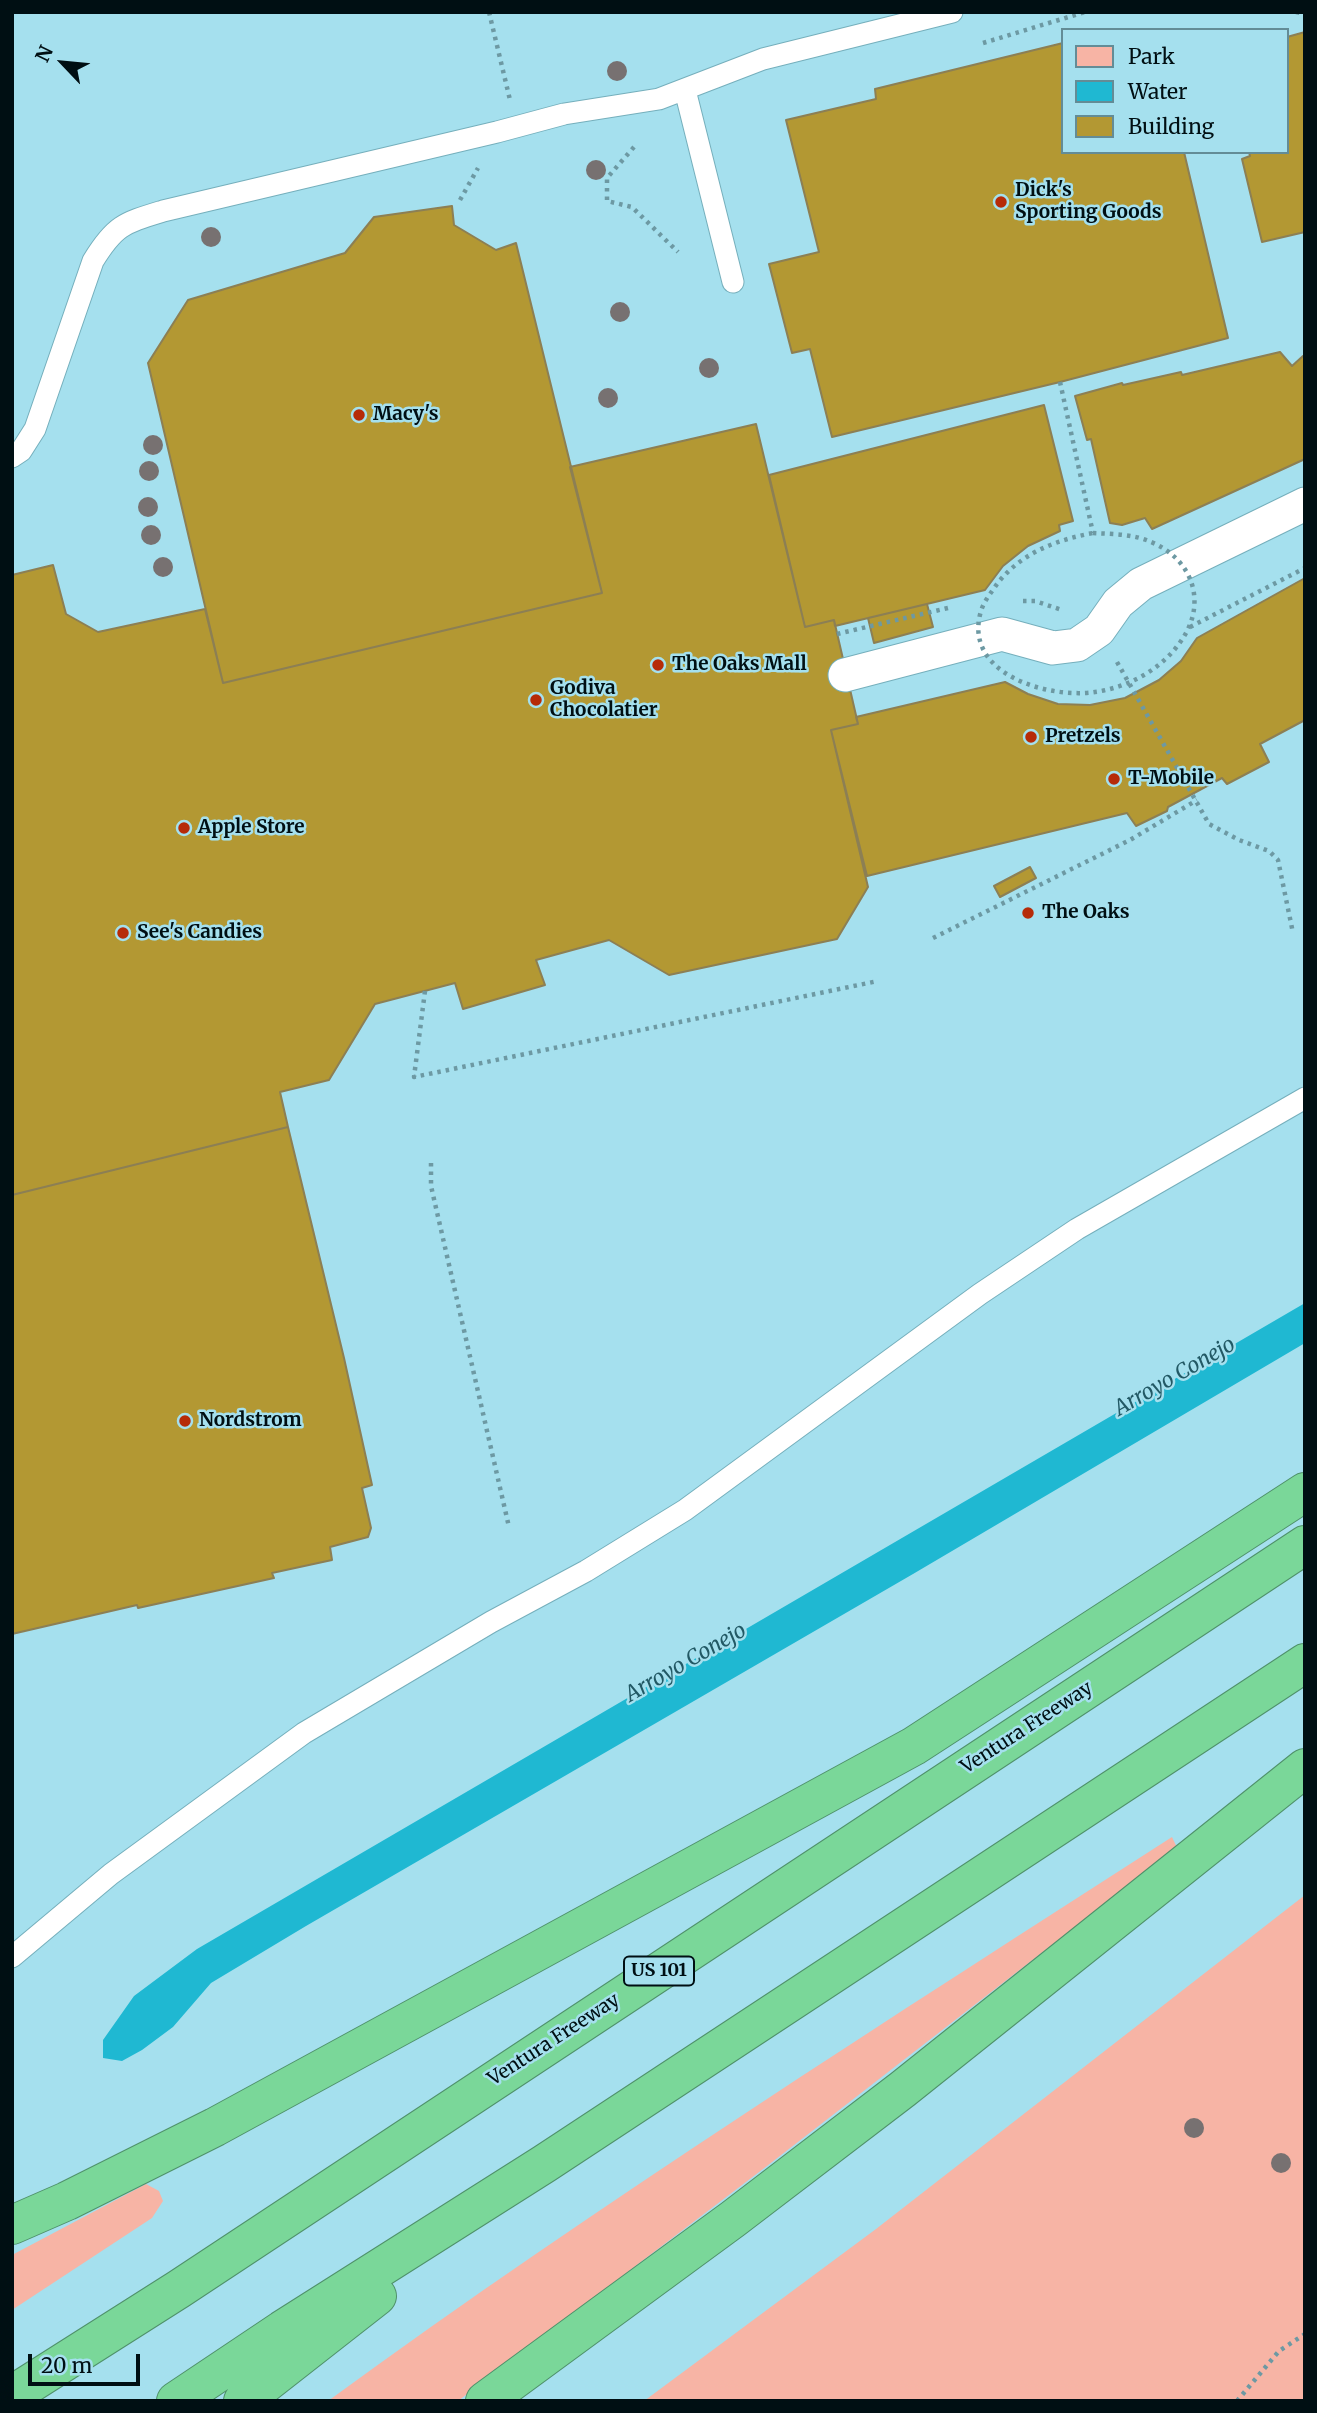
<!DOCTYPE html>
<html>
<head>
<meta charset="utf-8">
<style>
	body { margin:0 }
	#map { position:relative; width:1317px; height:2413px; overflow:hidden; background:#a5e0ee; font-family:Merriweather,serif }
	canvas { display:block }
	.frame { position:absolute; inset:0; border:14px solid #000f13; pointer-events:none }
	.legend { position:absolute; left:1061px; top:28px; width:228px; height:126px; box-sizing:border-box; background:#a5e0ee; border:2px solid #638c96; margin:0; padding:9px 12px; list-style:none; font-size:21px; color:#000f13 }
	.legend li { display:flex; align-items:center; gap:14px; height:35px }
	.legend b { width:35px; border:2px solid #638c96 }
	.north { position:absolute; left:28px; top:28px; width:70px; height:70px; -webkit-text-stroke:5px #a5e0ee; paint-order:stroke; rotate:296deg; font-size:19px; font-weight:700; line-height:28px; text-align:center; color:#000f13 }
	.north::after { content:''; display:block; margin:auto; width:24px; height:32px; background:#000f13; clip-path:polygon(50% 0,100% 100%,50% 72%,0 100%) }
	.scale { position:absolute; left:28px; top:2354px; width:112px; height:32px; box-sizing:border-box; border:4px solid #000f13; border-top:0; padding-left:9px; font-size:21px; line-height:24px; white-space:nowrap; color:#000f13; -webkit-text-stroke:5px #a5e0ee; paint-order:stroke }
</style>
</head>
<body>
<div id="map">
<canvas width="1317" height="2413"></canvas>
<div class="frame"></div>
<ul class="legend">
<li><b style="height:19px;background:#f7b4a5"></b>Park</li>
<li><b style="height:19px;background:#1fb8d2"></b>Water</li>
<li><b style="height:19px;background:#b39833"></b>Building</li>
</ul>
<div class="north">N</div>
<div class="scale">20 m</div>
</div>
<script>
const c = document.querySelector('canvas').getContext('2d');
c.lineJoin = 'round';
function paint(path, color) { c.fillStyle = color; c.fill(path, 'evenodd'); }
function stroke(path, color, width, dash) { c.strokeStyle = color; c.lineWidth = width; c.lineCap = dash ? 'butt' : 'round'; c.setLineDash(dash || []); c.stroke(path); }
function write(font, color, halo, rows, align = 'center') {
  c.font = font + ' Merriweather,serif'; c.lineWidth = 5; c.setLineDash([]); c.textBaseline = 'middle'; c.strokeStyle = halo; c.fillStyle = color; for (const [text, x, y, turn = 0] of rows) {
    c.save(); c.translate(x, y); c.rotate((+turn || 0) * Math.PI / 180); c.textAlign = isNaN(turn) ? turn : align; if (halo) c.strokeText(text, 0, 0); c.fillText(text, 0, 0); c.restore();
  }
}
paint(new Path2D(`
	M1172,1837L1180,1854L1075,1927L767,2166L458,2401H328C602,2201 888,2020 1172,1837Z
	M1305,1895V2401H644L876,2229Z
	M146,2184L159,2191L163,2201L152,2218L12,2310V2255Z`), '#f7b4a5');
paint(new Path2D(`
	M1305,1303V1343L913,1574L306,1926L211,1983L173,2027L142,2050L122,2061L103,2058V2040L134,1996L197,1949Z`), '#1fb8d2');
const building = new Path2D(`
	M1305,32V232L1262,242L1242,159L1250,156L1249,152H1287V37Z
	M1063,43V152H1184L1228,338L1060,382L832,437L810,349L792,353L769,264L819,252L786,120L876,99L875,89Z
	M452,206L454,225L496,250L516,243L602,593L223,683L148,363L188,300L345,253L374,217Z
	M1280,352L1292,366L1303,356L1305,357V459L1152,529L1145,518L1122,525L1110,523L1091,439L1087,440L1075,396L1122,383L1123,385L1181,372L1182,375Z
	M1044,405L1073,521L1059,525L1060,531L1028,546L1003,566L985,590L835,626L834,620L805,627L769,475Z
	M756,424L805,627L834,620L858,724L831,730L868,887L837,939L669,975L609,940L536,960L545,985L463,1009L455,983L375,1004L329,1080L280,1092L288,1127L12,1195V575L53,565L66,614L98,632L205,609L223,683L602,593L570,467Z
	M1305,578V720L1260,744L1269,762L1227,784L1222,778L1168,807L1167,811L1136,826L1127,813L867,876L831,730L858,724L856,717L1005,682L1028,694L1058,704L1090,705L1125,698L1159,680L1181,661L1197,638Z
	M927,604L933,627L874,643L868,618Z
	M1030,867L1036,878L1000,897L994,886Z
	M288,1127L344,1358L372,1485L362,1488L371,1528L368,1537L330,1547L332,1560L272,1573L274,1578L138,1608L137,1605L12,1634V1195Z`);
paint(building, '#b39833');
stroke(building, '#8c7f54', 2);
const service = new Path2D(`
	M685,90L733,282
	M12,457L21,451L35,429L93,261C115,225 124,223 163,211L497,132L564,114L659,99L763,59L952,12
	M12,1957L111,1874L304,1733L491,1622L586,1571L685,1510L980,1294L1077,1229L1305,1098`);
const pedestrian = new Path2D(`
	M845,675L1002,634L1053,648L1077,645L1099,630L1118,603L1141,584L1305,504`);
const motorway = new Path2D(`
	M12,2225L67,2201L215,2127L914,1746L1305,1492
	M12,2395L179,2289L1305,1545
	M176,2401L282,2330L544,2164L1305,1663
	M243,2401L377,2296
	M485,2401L733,2219L903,2089L1305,1768`);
stroke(service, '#75afbc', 23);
stroke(pedestrian, '#75afbc', 35);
stroke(motorway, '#4f916a', 40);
stroke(new Path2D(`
	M489,12L510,100
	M1296,12L1305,14
	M983,43L1085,12
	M634,147L607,178V201L632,207L678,252
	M460,200L478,168
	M1060,382L1093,533
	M1023,601H1035L1062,610
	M1190,627L1305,568
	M837,634L952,607
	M1117,662L1209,824L1239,840L1269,851L1278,860L1293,933
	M933,938L1130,840L1197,800
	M425,991L414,1077L878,981
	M431,1163V1186L509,1527
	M1237,2401L1279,2351L1305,2334`), '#6d99a3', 4.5, [3.5, 5]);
stroke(service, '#fff', 21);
stroke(pedestrian, '#fff', 33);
stroke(motorway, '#7ad799', 38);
stroke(new Path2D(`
	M1093,533C1112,534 1134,534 1151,542C1192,559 1207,601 1183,638C1164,668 1130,687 1095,692C1048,699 962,674 981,611C984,601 991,593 997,584C1021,553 1056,540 1093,533Z`), '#6d99a3', 4.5, [3.5, 5]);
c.fillStyle = '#777171';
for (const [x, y] of [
	[617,71],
	[596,170],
	[211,237],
	[620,312],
	[709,368],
	[608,398],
	[153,445],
	[149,471],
	[148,507],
	[151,535],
	[163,567],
	[1194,2128],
	[1281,2163]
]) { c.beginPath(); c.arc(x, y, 10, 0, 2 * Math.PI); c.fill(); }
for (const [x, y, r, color] of [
	[1001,202,7,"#b62b08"],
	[359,415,7,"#b62b08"],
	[658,665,7,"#b62b08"],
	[536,700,7,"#b62b08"],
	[1031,737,7,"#b62b08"],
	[1114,779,7,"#b62b08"],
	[184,828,7,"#b62b08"],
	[1028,913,7,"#b62b08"],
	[123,933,7,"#b62b08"],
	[185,1421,7,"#b62b08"]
]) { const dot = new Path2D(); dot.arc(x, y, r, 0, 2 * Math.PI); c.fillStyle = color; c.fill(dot); stroke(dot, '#a5e0ee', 2.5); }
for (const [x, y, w] of [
	[659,1971,70]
]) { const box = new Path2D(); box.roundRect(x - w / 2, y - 14.5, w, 29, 5); c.fillStyle = '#a5e0ee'; c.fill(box); stroke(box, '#000f13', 2); }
write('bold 18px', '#000f13', null, [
	["US 101",659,1971]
]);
write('bold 19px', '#000f13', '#a5e0ee', [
	["Dick's",1015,191],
	["Sporting Goods",1015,213],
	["Macy's",373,415],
	["The Oaks Mall",672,665],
	["Godiva",550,689],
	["Chocolatier",550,711],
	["Pretzels",1045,737],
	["T-Mobile",1128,779],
	["Apple Store",198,828],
	["The Oaks",1042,913],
	["See's Candies",137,933],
	["Nordstrom",199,1421]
], 'left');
write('19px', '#000f13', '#a5e0ee', [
	["Ventura Freeway",1027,1728,-33],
	["Ventura Freeway",554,2040,-33]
]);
write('italic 21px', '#225965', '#a5e0ee', [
	["Arroyo Conejo",1175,1377,-30],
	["Arroyo Conejo",686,1663,-30]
]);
</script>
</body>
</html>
